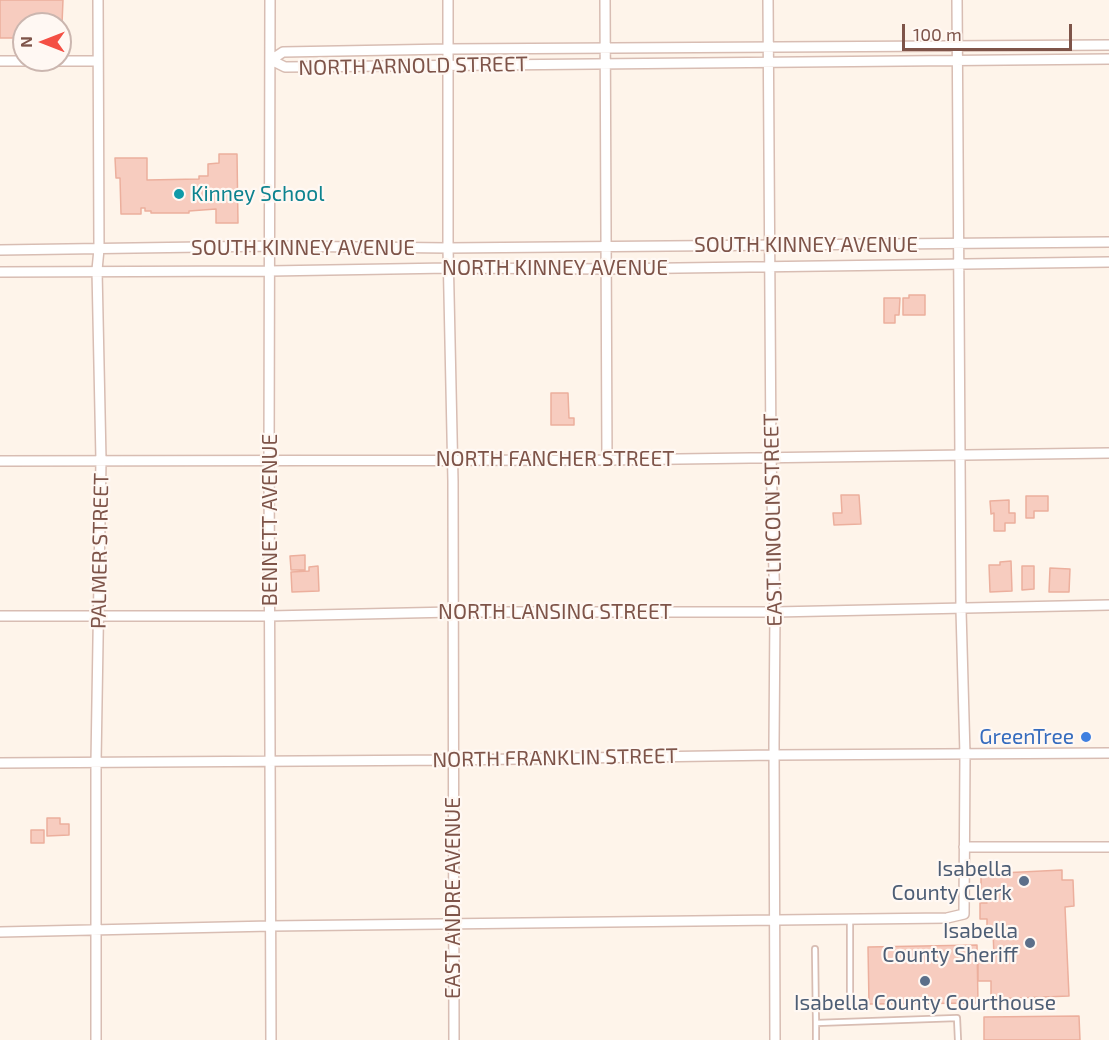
<!DOCTYPE html>
<html>
<head>
<meta charset="utf-8">
<style>
	body { margin:0 }
	#map { position:relative; width:1109px; height:1040px; overflow:hidden; background:#fef4ea; font-family:"Exo 2",sans-serif }
	canvas { display:block }
	.north { position:absolute; left:12px; top:12px; width:60px; height:60px; box-sizing:border-box; background:#fff8f3; border:2px solid #cbb6af; border-radius:50%; rotate:270deg; font-size:16px; font-weight:700; line-height:24px; text-align:center; color:#7e5449 }
	.north::after { content:''; display:block; margin:auto; width:21px; height:27px; background:#f44f44; clip-path:polygon(50% 0,100% 100%,50% 72%,0 100%) }
	.scale { position:absolute; left:902px; top:24px; width:170px; height:27px; box-sizing:border-box; border:3px solid #7e5449; border-top:0; padding-left:8px; font-size:18px; line-height:21px; white-space:nowrap; color:#7e5449; -webkit-text-stroke:4px #fff8f3; paint-order:stroke }
</style>
</head>
<body>
<div id="map">
<canvas width="1109" height="1040"></canvas>
<div class="north">N</div>
<div class="scale">100 m</div>
</div>
<script>
const c = document.querySelector('canvas').getContext('2d');
c.lineJoin = 'round';
function paint(path, color) { c.fillStyle = color; c.fill(path, 'evenodd'); }
function stroke(path, color, width, dash) { c.strokeStyle = color; c.lineWidth = width; c.lineCap = dash ? 'butt' : 'round'; c.setLineDash(dash || []); c.stroke(path); }
function write(font, color, halo, rows, align = 'center') {
  c.font = font + ' "Exo 2",sans-serif'; c.lineWidth = 4.5; c.setLineDash([]); c.textBaseline = 'middle'; c.strokeStyle = halo; c.fillStyle = color; for (const [text, x, y, turn = 0] of rows) {
    c.save(); c.translate(x, y); c.rotate((+turn || 0) * Math.PI / 180); c.textAlign = isNaN(turn) ? turn : align; if (halo) c.strokeText(text, 0, 0); c.fillText(text, 0, 0); c.restore();
  }
}
const building = new Path2D(`
	M0,0H63L62,24H24V38H0Z
	M219,154H237L238,223H216V209L189,211V213H151V211H145V208H141V214H121L120,178H116L115,158H147V180L199,179V176H208V164L219,163Z
	M909,295H925V315H903V298H909Z
	M884,298H900L899,315H895V323H884Z
	M551,393H568L569,418H574V425H551Z
	M841,495H859L861,524L834,525L833,513H842Z
	M1026,496H1048V511H1034V518H1026Z
	M1009,500V513H1015V523H1005V531H994V513L991,514L990,501Z
	M305,555V570H291L290,556Z
	M1011,561L1012,591L990,592L989,565H1000V562Z
	M318,566L319,591L292,592L291,572L309,571V567Z
	M1022,566H1034V589L1022,590Z
	M1050,568L1070,569L1069,592H1049Z
	M47,818H60V824H69V835L47,836Z
	M31,830H44V843H31Z
	M1062,870V880H1073L1074,906L1065,907L1069,996L991,999V981H978V958H994L993,929L987,927V919H980V903H987L986,892L981,893V874Z
	M977,945L978,1003L869,1004L868,947Z
	M1079,1016L1080,1040H984V1017Z`);
paint(building, '#f7ccbf');
stroke(building, '#ecaf9d', 1.5);
const service = new Path2D(`
	M850,919V993
	M815,949L816,1023
	M816,1040V1023L957,1018L958,1040`);
const minor = new Path2D(`
	M270,0L269,461L271,1040
	M448,0V248L453,481L454,1040
	M605,0L607,460
	M768,0L771,456L775,612L774,744L775,1040
	M1109,45L449,49L283,52L271,60L285,67L1109,59
	M0,61H98
	M0,250L269,246L448,248L1109,242
	M0,272L270,271L449,268L607,269L1109,262
	M0,461L607,460L1109,453
	M0,616H270L453,612H775L1109,605
	M0,763L454,760L774,755L1109,753
	M964,847H1109
	M0,932L271,926L947,918L964,914L965,755L961,610L957,0
	M96,1040V762L101,460L97,270L99,249L98,0`);
stroke(service, '#d8bdb3', 8);
stroke(minor, '#d8bdb3', 12);
stroke(service, '#fff', 4.5);
stroke(minor, '#fff', 9);
for (const [x, y, r, color] of [
	[179,194,6,"#0f9aa8"],
	[1086,737,6,"#3f7fe0"],
	[1024,881,6,"#5c6f8a"],
	[1030,943,6,"#5c6f8a"],
	[925,981,6,"#5c6f8a"]
]) { const dot = new Path2D(); dot.arc(x, y, r, 0, 2 * Math.PI); c.fillStyle = color; c.fill(dot); stroke(dot, '#fff8f3', 2); }
write('21px', '#7e5449', '#fff8f3', [
	["NORTH ARNOLD STREET",413,66,-1],
	["SOUTH KINNEY AVENUE",806,245],
	["SOUTH KINNEY AVENUE",303,248],
	["NORTH KINNEY AVENUE",555,268],
	["NORTH FANCHER STREET",555,459],
	["BENNETT AVENUE",270,520,-90],
	["EAST LINCOLN STREET",773,520,-91],
	["PALMER STREET",100,551,-89],
	["NORTH LANSING STREET",555,612],
	["NORTH FRANKLIN STREET",555,758,-1],
	["EAST ANDRE AVENUE",453,898,-90]
]);
write('21px', '#0d838f', '#fff8f3', [
	["Kinney School",191,194]
], 'left');
write('21px', '#366cbe', '#fff8f3', [
	["GreenTree",1074,737]
], 'right');
write('21px', '#4e5e75', '#fff8f3', [
	["Isabella",1012,869],
	["County Clerk",1012,893],
	["Isabella",1018,931],
	["County Sheriff",1018,955],
	["Isabella County Courthouse",925,1003,"center"]
], 'right');
</script>
</body>
</html>
